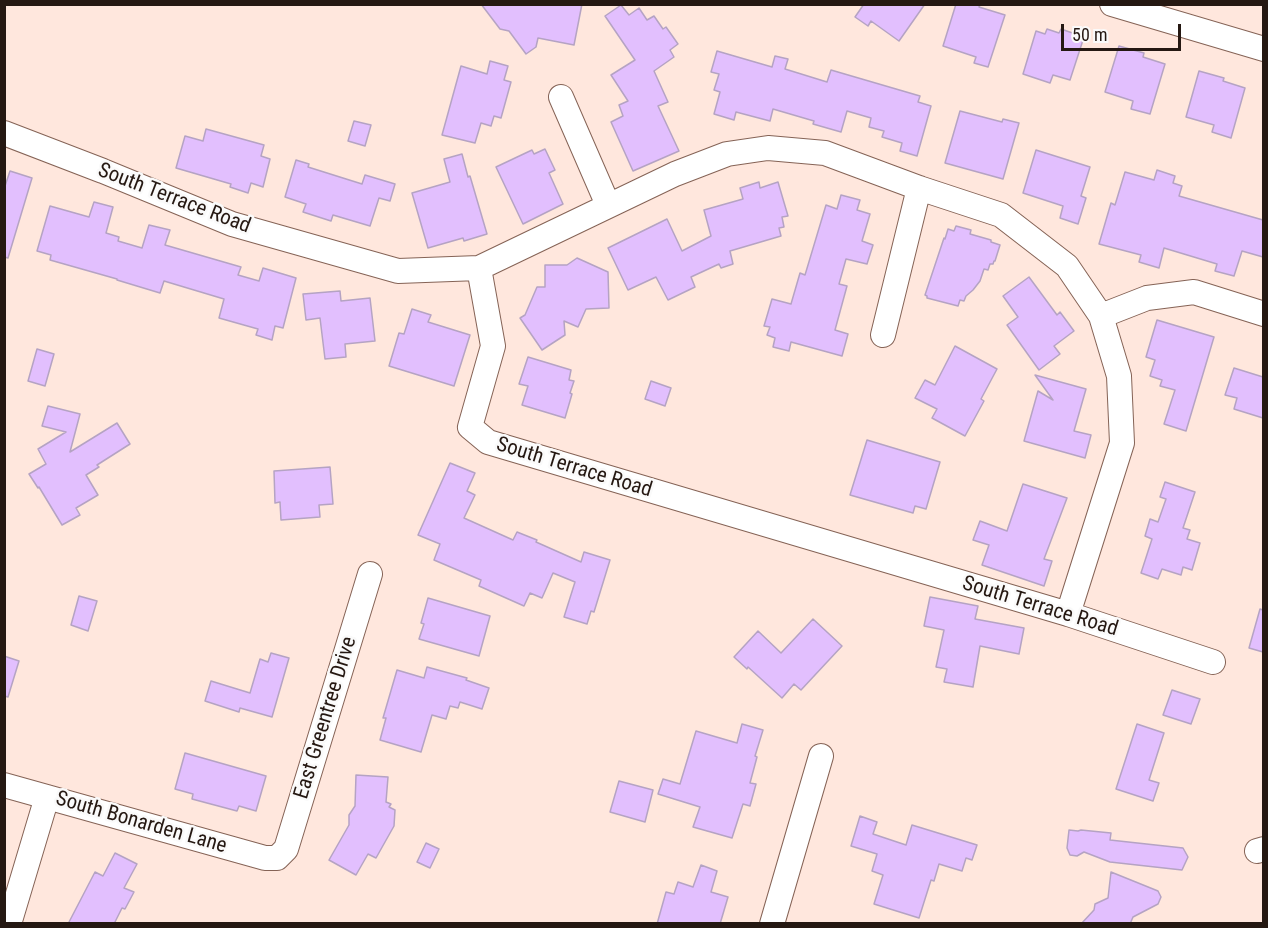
<!DOCTYPE html>
<html>
<head>
<meta charset="utf-8">
<style>
	body { margin:0 }
	#map { position:relative; width:1268px; height:928px; overflow:hidden; background:#ffe7dd; font-family:"Roboto Condensed",sans-serif }
	canvas { display:block }
	.frame { position:absolute; inset:0; border:6px solid #251812; pointer-events:none }
	.scale { position:absolute; left:1061px; top:24px; width:120px; height:27px; box-sizing:border-box; border:3px solid #251812; border-top:0; padding-left:8px; font-size:18px; line-height:21px; white-space:nowrap; color:#251812; -webkit-text-stroke:4px #fafafa; paint-order:stroke }
</style>
</head>
<body>
<div id="map">
<canvas width="1268" height="928"></canvas>
<div class="frame"></div>
<div class="scale">50 m</div>
</div>
<script>
const c = document.querySelector('canvas').getContext('2d');
c.lineJoin = 'round';
function paint(path, color) { c.fillStyle = color; c.fill(path, 'evenodd'); }
function stroke(path, color, width, dash) { c.strokeStyle = color; c.lineWidth = width; c.lineCap = dash ? 'butt' : 'round'; c.setLineDash(dash || []); c.stroke(path); }
function write(font, color, halo, rows, align = 'center') {
  c.font = font + ' "Roboto Condensed",sans-serif'; c.lineWidth = 5; c.setLineDash([]); c.textBaseline = 'middle'; c.strokeStyle = halo; c.fillStyle = color; for (const [text, x, y, turn = 0] of rows) {
    c.save(); c.translate(x, y); c.rotate((+turn || 0) * Math.PI / 180); c.textAlign = isNaN(turn) ? turn : align; if (halo) c.strokeText(text, 0, 0); c.fillText(text, 0, 0); c.restore();
  }
}
const building = new Path2D(`
	M481,4H582L574,45L538,38L536,47L526,54L509,31L500,29Z
	M864,4H925L899,41L871,21L868,26L855,17Z
	M956,4H980L979,7L1005,15L988,67L974,63L976,57L943,46Z
	M621,5L629,15L639,8L647,20L654,16L663,29L666,27L678,44L670,50L674,57L654,71L668,102L658,106L679,151L633,171L611,122L623,116L619,105L628,101L611,75L635,60L605,16Z
	M1047,29L1059,33L1061,29L1084,37L1070,80L1053,75L1050,83L1023,74L1036,31L1045,34Z
	M1119,46L1144,53L1143,57L1165,64L1150,114L1131,109L1133,101L1105,92Z
	M717,51L772,67L775,56L788,59L785,69L827,82L831,70L920,96L918,102L931,106L917,156L900,151L902,143L882,137L884,131L869,127L871,118L847,111L841,132L813,124L814,121L773,109L770,121L736,112L734,120L714,114L720,92L714,90L719,74L711,72Z
	M490,61L508,66L504,80L511,82L501,118L494,116L491,126L481,123L475,143L442,135L461,66L487,74Z
	M1199,71L1224,78L1223,81L1245,88L1231,138L1212,132L1214,125L1186,117Z
	M960,111L1002,122L1003,119L1019,123L1003,179L945,163Z
	M354,121L371,125L365,146L348,141Z
	M206,129L264,145L261,156L270,159L263,187L251,183L248,193L230,187L231,184L176,168L185,136L203,141Z
	M545,149L555,170L549,173L563,204L523,224L496,167L532,150L534,154Z
	M1036,150L1090,167L1081,196L1086,198L1078,224L1060,218L1063,206L1023,193Z
	M462,154L468,177L470,176L487,234L464,241L463,238L428,248L412,193L450,182L444,159Z
	M296,160L309,164L308,167L362,184L365,175L395,184L390,201L379,198L370,226L333,215L331,221L303,212L306,204L285,197Z
	M1157,170L1175,176L1173,183L1182,186L1179,196L1263,220V257L1242,251L1234,276L1215,271L1217,264L1164,248L1159,268L1139,262L1141,255L1099,244L1111,203L1115,205L1125,172L1154,180Z
	M10,171L32,178L8,258L4,257V189Z
	M759,182L760,188L778,182L788,216L782,217L784,227L779,228L781,236L730,251L733,264L721,268L719,264L691,277L695,287L668,300L656,277L628,290L608,248L667,219L682,251L711,236L704,210L743,199L740,188Z
	M841,195L860,200L857,210L870,214L862,241L873,245L867,264L846,259L839,284L847,286L835,330L848,334L842,356L791,342L789,351L773,347L775,338L767,335L770,327L764,326L772,299L791,304L800,273L805,275L826,205L837,209Z
	M94,202L113,207L106,233L119,237L118,241L142,248L149,225L170,230L165,245L241,267L238,275L259,281L263,268L296,278L283,328L275,326L272,340L256,335L258,329L219,318L224,299L164,281L160,293L117,280V279L50,260L51,255L37,251L50,206L89,217Z
	M956,226L971,230L970,234L991,240V242L1000,245L995,261H994L993,264H990L988,270L984,269L980,281L973,290L966,296L964,301L960,300L958,306L927,298V296L925,295L944,238L945,239L948,229L954,231Z
	M577,258L608,272L609,308L586,309L578,327L564,321L565,335L542,350L520,318L525,315L537,287H545V265H567Z
	M1029,277L1057,315L1060,312L1074,331L1054,346L1060,354L1039,370L1007,325L1018,317L1003,296Z
	M340,291L341,301L370,298L375,341L345,344L346,357L325,359L320,318L306,320L303,294Z
	M412,309L431,315L428,322L470,335L454,386L389,366L399,333L404,334Z
	M1157,320L1214,337L1186,431L1164,424L1175,390L1160,386L1162,380L1150,376L1155,360L1146,357Z
	M955,346L997,369L981,399L984,401L965,436L932,418L937,409L915,398L925,380L935,385Z
	M37,349L54,354L45,386L28,381Z
	M528,357L571,370L569,380L574,381L570,393L572,394L565,418L522,405L528,386L519,384Z
	M1234,368L1263,377V418L1234,409L1237,398L1225,395Z
	M1035,375L1086,389L1074,431L1091,435L1085,458L1024,441L1038,391L1053,400Z
	M651,381L671,388L665,406L645,399Z
	M48,406L80,414L70,452L117,423L130,444L97,465L99,467L86,475L98,495L76,508L80,515L62,525L39,487L38,488L29,474L46,464L38,449L66,432L42,426Z
	M867,440L940,462L926,509L915,506L913,513L850,495Z
	M450,463L475,473L467,491L475,495L464,518L513,540L517,532L537,540L536,542L581,562L584,552L610,560L594,612L591,611L587,624L564,617L575,582L553,573L542,598L530,593L524,606L479,586L481,580L434,560L440,544L418,535Z
	M330,467L333,504L319,505L320,517L281,520L280,502L275,503L274,471Z
	M1165,482L1195,492L1183,528L1190,530L1187,539L1200,543L1192,570L1183,567L1181,575L1162,569L1158,579L1141,573L1152,539L1145,536L1150,519L1158,522L1166,499L1160,497Z
	M1023,484L1067,498L1044,559L1052,561L1044,586L982,565L989,545L973,540L980,521L1007,531Z
	M79,596L97,601L88,631L71,625Z
	M930,597L978,606L975,619L1024,628L1019,654L980,646L973,687L944,682L947,669L936,667L944,630L924,626Z
	M428,598L490,616L479,656L419,639L424,624L421,623Z
	M1260,609L1263,610V652L1249,648Z
	M813,619L842,646L801,690L794,684L782,698L748,667L747,669L734,657L758,631L781,653Z
	M271,653L289,658L272,717L240,708L239,712L205,701L211,681L250,693L260,659L268,662Z
	M4,656L19,661L8,697L4,696Z
	M427,667L467,678L466,680L489,688L482,709L460,702L458,708L450,706L446,719L432,715L421,752L380,740L386,718H383L397,670L424,678Z
	M1172,690L1200,699L1191,724L1163,715Z
	M742,724L763,730L755,756L757,757L750,783L756,784L750,806L743,804L732,838L693,827L700,807L658,794L663,779L680,784L696,731L737,743Z
	M1137,724L1164,733L1149,780L1159,783L1153,801L1116,789Z
	M185,753L266,776L256,811L239,806L237,811L192,799L193,794L175,789Z
	M356,775L388,777L386,802L391,804L389,807L395,810L394,826L376,858L368,854L356,875L329,860L349,825V815L355,806Z
	M619,781L653,790L645,822L610,812Z
	M860,816L877,822L873,834L906,845L912,825L977,845L972,860L966,858L962,871L939,864L934,881L931,880L919,918L874,904L883,875L872,871L877,854L851,846Z
	M1069,830L1078,831L1081,830L1111,833L1110,840L1183,848L1188,857L1182,870L1110,862L1084,852L1077,856L1070,855L1067,848Z
	M426,843L439,849L430,868L417,862Z
	M115,853L137,864L124,888L134,892L125,909L122,908L114,924H68L95,872L103,876Z
	M701,865L717,871L711,892L728,897L720,924H657L666,892L674,894L678,882L693,887Z
	M1111,872L1158,891L1161,897L1158,904L1133,917L1130,924H1081L1094,910L1095,904L1108,898Z`);
paint(building, '#e2bffe');
stroke(building, '#b5a3c3', 1.5);
const minor = new Path2D(`
	M1112,4L1264,49
	M561,97L608,205
	M4,133L103,171L232,224L398,271L479,268L675,174L727,154L768,148L825,153L919,188L1001,215L1067,266L1101,316L1119,376L1122,443L1068,614
	M479,268L493,346L470,427L488,442L1068,614L1213,662
	M1101,316L1147,298L1194,292L1264,314
	M883,335L919,188
	M4,785L265,858H277L286,849L370,574
	M1257,851L1264,849
	M9,924L47,797
	M772,924L821,756`);
stroke(minor, '#856356', 26);
stroke(minor, '#fff', 24);
write('21px', '#251812', '#fafafa', [
	["South Terrace Road",174,199,21],
	["South Terrace Road",574,468,17],
	["South Terrace Road",1040,607,17],
	["East Greentree Drive",326,718,-73],
	["South Bonarden Lane",141,823,16]
]);
</script>
</body>
</html>
